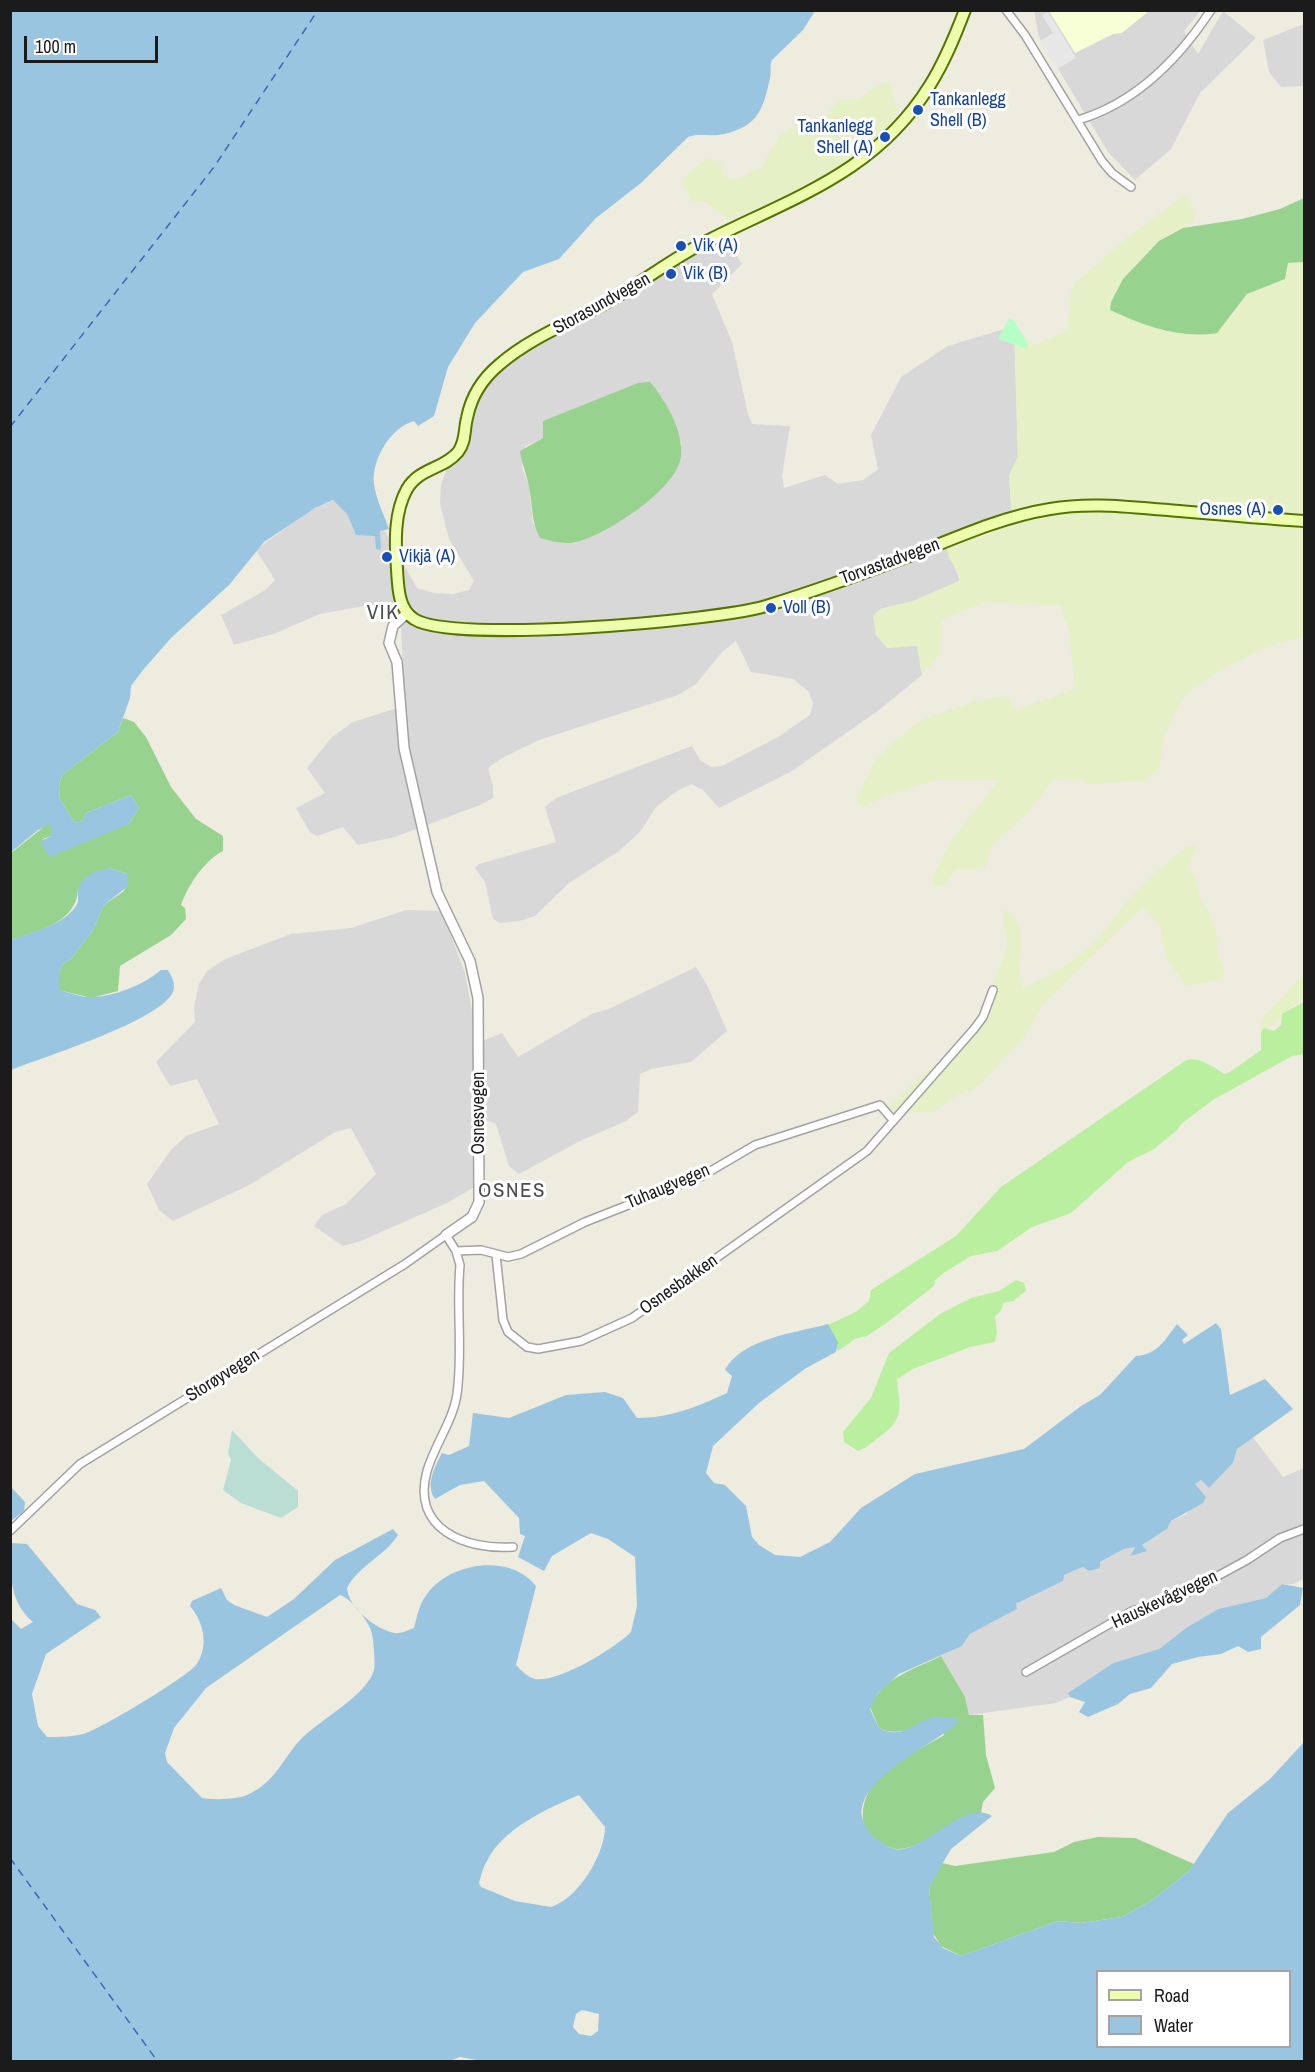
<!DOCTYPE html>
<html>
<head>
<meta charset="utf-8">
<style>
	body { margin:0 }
	#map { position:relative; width:1315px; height:2072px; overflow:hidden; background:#eeebdf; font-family:"Archivo Narrow",sans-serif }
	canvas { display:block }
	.frame { position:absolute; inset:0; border:12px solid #1b1b1b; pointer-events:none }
	.legend { position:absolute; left:1096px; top:1970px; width:195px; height:78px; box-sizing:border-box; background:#fff; border:2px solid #a4a4a4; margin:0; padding:8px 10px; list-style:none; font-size:18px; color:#1b1b1b }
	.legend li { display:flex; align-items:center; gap:12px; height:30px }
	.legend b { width:30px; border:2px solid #a4a4a4 }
	.scale { position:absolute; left:24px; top:36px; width:134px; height:27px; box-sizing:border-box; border:3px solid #1b1b1b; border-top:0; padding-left:8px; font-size:18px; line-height:21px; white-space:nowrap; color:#1b1b1b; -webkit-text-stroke:4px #fff; paint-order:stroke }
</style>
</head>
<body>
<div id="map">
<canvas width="1315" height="2072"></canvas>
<div class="frame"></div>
<ul class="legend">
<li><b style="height:8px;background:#edffac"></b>Road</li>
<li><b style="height:16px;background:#9ac5e1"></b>Water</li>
</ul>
<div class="scale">100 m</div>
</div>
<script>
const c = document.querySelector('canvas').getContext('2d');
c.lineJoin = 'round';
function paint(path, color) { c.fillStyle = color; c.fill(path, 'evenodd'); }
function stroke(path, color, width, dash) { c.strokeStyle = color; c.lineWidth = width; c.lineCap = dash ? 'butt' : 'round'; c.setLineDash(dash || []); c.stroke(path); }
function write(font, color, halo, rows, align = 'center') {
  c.font = font + ' "Archivo Narrow",sans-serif'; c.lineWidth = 6; c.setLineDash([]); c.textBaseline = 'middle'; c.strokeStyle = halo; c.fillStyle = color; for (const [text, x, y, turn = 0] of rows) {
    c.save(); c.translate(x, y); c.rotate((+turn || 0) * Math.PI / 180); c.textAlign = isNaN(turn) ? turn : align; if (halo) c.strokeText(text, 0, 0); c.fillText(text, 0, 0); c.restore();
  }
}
paint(new Path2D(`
	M1034,11H1200L1184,31L1198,54L1223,11L1256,38L1200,93L1171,149L1135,180L1108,152L1039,37Z
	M1304,11V86L1281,87L1269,72L1263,40L1304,24Z
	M725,239L742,264L712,294L732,342L748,414L752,424L790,426L782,476L784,488L825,475L838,484L863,480L878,469L871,435L901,377L948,346L1014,326L1018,457L1009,476L1012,519L977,537L945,542L960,581L913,601L880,609L917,646L922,675L879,710L792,771L719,808L703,790L691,784L677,791L656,807L640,832L619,851L569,883L535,916L519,921L500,923L493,919L485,882L475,868L479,864L556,842L545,807L556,798L692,746L700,760L711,767L722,766L778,737L810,715L813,704L809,692L793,679L751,672L736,641L722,652L696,684L678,695L539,740L504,757L488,768L493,786V798L480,805L395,837L358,845L343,827L317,836L310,832L296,808L325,793L307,768L332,737L353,722L394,709L401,703L403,674L401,622L393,605L385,602L320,614L276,633L234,645L221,615L264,591L275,580L256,550L307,512L334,500L347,514L356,535L384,530L417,588L434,593L453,594L469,590L474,581L449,539L440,504L441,485L447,468L459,459L466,411L504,362L568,325L616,306L691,254ZM619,393L662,397L682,444L631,513L594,535L575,543L533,524L529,486L522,467L525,446L544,438V421Z
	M406,910L440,911L443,915L465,973L478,1043L502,1033L518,1057L592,1014L611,1008L696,967L708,987L727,1031L691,1062L651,1069L640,1074L638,1112L626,1121L580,1141L519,1174L509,1166L496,1124L489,1121L480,1123L476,1186L449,1202L361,1241L343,1246L314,1226L322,1215L346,1204L376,1174L351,1128L335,1132L251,1184L173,1221L159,1210L147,1184L170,1151L186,1136L219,1124L197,1079L170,1086L156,1062L195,1022L194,1007L199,984L207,971L225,959L291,934L351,928Z
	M1253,1437L1283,1477L1304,1468V1578L1294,1584H1282L1266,1598L1218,1609L1186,1628L1159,1649L1113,1663L1068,1693L1070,1697L1056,1703L969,1715L965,1697L941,1656L962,1646L970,1634L1017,1609L1015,1605L1063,1581V1575L1083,1567H1100V1562L1124,1549L1135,1546L1130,1555L1146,1551L1142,1545L1167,1529L1171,1521L1187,1514L1195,1484L1201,1480L1209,1488L1233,1463L1237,1449Z`), '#d9d8d8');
paint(new Path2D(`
	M1049,11H1149L1122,33L1113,34L1075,53Z`), '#f8ffd7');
paint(new Path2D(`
	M885,81L890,85L898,111L884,135L809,188L755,211L728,219L703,201H691L681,180L707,158L720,162L725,177L737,180L762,167L778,137L795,125L810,131L819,129L837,100H858Z
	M1186,194L1195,220L1159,241L1123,279L1152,327L1200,336L1233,315L1247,294L1285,279L1288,263L1304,262V636L1270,646L1230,665L1198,685L1182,700L1172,718L1164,737L1159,768L1145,781L1086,784L1079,779L1053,780L1026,815L992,845L985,868L956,870L943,886L935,887L932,879L950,842L999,780H936L882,797L863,807L859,804L858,797L865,780L874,763L888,747L919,721L979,700L1005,696L1017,710L1075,689L1069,631L1061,606L986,602L942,619L941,653L922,675L917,646L887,648L876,635L873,616L880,609L913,601L959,581V573L949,558L945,542L977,537L1012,519L1009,476L1018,457L1014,326L1035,345L1067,330L1070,297L1075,283L1126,239Z
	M1197,845L1188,869L1195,875L1200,899L1210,914L1216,933L1218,954L1224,971L1222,979L1187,986L1168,961L1163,946L1161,928L1143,907L1045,1002L1023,1038L978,1087L959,1094L933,1112L884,1111L921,1076L968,1040L985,1008L1008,945L1003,922L1004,909L1015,917L1021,932L1020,976L1023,988L1051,975L1083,953L1099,938L1124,905L1154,874L1185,848Z
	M1304,973V998L1260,1035L1261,1020Z`), '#e6f0c7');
paint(new Path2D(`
	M1304,1002V1054L1292,1056L1213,1100L1182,1123L1177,1130L1154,1149L1128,1162L1071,1213L1032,1227L997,1251L971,1256L945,1272L935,1280L934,1286L885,1324L867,1336L855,1339L838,1351L826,1326L856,1312L869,1301L871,1290L956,1236L1001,1187L1185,1061C1199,1055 1212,1067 1224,1074L1230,1072L1261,1050V1032L1264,1028L1274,1031L1281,1025L1282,1014Z
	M1016,1280L1024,1283L1026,1291L1013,1301L1003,1303L1001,1311L995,1316L997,1332L995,1342L970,1347L913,1369L897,1379C899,1405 906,1417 882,1435C874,1441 868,1447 858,1451L844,1442L843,1432L871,1398L889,1353L940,1314L971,1298L999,1291Z`), '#b9ef9e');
paint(new Path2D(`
	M1304,198V262L1288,263L1285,279L1247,294L1217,333C1180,339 1144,326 1110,310L1111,302L1123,279L1159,241L1183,228L1242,219L1280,209Z
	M650,382C666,401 684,431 681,457C676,490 607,534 577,542C564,545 552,541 540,538C531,521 533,506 529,487C527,475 522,464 520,451L543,438V421L638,383Z
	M123,718L134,722L146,737L171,787L196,819L223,836V851C204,861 188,885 181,905L185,908L186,919L171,935L120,966L118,991L91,998L59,990V973L63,964L72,958L93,930L104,905L124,891L128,874L109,868L78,890C76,923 37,931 11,940V853L46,825L51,824V836L41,840L129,824L139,808L131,795L86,813L83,821L75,823L60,799L59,786L62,775L118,732Z
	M941,1656L965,1697L969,1715H983L986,1755L995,1788L983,1802L981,1814C948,1816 928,1849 897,1849C888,1849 875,1839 869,1833C863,1828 862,1820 863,1812C866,1772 915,1753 944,1735L937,1717C917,1726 900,1738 879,1728L870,1707C883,1677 915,1669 941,1656Z
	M1098,1837L1135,1838L1194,1864L1189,1871L1151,1901L1122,1917L1081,1923L1058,1921L961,1956L941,1946L933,1933L929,1887L942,1863L955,1866L1054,1852L1074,1842Z`), '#98d28f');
paint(new Path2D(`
	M232,1430L258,1458L298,1491V1507L281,1518L241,1503L223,1490L231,1460L228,1453Z`), '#baded3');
paint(new Path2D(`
	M1009,319L1014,320L1028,345L1027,349L998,339Z`), '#b5ffc7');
paint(new Path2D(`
	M1048,12L1076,58L1057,69L1040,41L1053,33L1042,15Z`), '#e7e7e7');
paint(new Path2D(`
	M11,10L815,11L803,30L772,60C769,66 772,71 770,78C763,110 758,126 724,134C712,137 699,133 688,137L641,183L596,218L559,259L523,272L475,323L448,367L434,416L418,426L414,421C391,427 371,460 374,484C376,499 384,515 389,529L380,531L381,550L376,549L375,536L356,535L347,514L333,500L315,508L264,542L230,584L171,638L143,670L131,686L130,698L118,732L62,775L59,786L60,799L75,823L83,821L86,813L131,795L139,808L129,824L50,857L40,842L51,836V824L38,830L10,853Z
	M109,868L128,874V886L104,905L93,930L72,958L63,964L59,973V990C68,992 82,998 91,997C114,997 145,984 161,970H168C172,977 176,984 173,992C160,1021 43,1057 11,1070V940C32,932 62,926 76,906C79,902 78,897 78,892C80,876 95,871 109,868Z
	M1216,1323L1221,1329L1230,1395L1265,1379L1293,1409L1237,1449L1233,1463L1209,1488L1201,1480L1195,1484L1206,1497L1203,1503L1171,1521L1167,1529L1142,1545L1147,1551L1130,1556L1135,1547L1124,1549L1100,1562V1568L1089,1571L1083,1567L1064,1575L1063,1581L1016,1604L1017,1609L970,1634L962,1646L899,1674L878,1693L870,1709L879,1728C906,1741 913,1720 938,1717C944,1717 951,1718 957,1719L958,1723C927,1750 811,1799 887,1846C918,1865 959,1797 992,1816L951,1849L929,1887L934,1937L943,1948L961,1956L1058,1921L1081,1923L1122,1917L1151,1901L1189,1871L1228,1813L1270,1779L1304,1742V2061L488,2062L460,2057L447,2062L11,2061V1619L21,1629L33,1622C9,1602 10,1573 11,1543L27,1544L77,1604L95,1610L101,1617L46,1654L32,1694L38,1726L47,1737C58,1737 71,1737 83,1734C99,1730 187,1677 196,1665C210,1646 203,1621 190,1606L192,1601L221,1588L227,1600L234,1605L267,1617L294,1599L335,1560L393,1529L398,1535C385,1556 359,1565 347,1588C348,1607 376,1630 395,1633C401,1634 408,1630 414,1628C417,1617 419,1604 427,1594C450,1562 511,1553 536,1586L516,1665C522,1671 527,1677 535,1679C558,1683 614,1649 631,1632L637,1606L635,1557L608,1539L591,1533L552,1556L544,1571L518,1557L525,1536L520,1534L519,1518L484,1481L460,1485L435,1499C425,1485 435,1466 442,1453L449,1455L469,1446L473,1413L509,1418L566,1395L605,1392L623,1398L637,1418C670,1418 697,1407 727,1393L732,1376L725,1370C742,1338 796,1333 828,1324L838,1342L836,1352L806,1368L759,1403L713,1446L706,1473L714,1483L725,1485L746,1506L752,1537L759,1545L775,1555L800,1557L830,1542L861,1508L915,1474L1024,1449L1081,1406L1100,1395L1136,1356C1157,1355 1165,1340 1177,1324L1188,1335L1182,1340L1184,1344ZM340,1595C350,1598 363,1615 368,1624C373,1633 373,1640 374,1650C374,1657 376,1666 373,1673C365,1695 321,1720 303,1737C284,1756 276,1781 251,1793C240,1800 214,1800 202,1798L167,1762L165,1753L174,1728L206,1688ZM579,1795L605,1827C605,1854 578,1899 551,1907L515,1901L481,1887L479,1883C481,1876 483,1867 487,1861C502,1829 548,1808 579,1795ZM1098,1972H1290V2046H1098ZM582,2010L599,2014L598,2031L591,2036L579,2034L573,2027L576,2014Z
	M11,1487L25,1502L24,1511L11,1521Z
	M1282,1584L1303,1588L1300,1605L1261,1637V1649L1248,1652L1238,1646L1221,1654L1198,1657L1172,1664L1151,1688L1130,1694L1118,1704L1088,1717L1079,1712L1085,1702L1070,1697L1068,1693L1113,1663L1159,1649L1186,1628L1218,1609L1266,1598Z`), '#9ac5e1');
stroke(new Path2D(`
	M10,427L214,167L318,10
	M10,1858L158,2062`), '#3f66b3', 1.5, [8, 6]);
const minor = new Path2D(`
	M1006,10L1025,35L1102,161L1112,173L1131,187
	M1078,120C1136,103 1178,60 1211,10
	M456,1251L481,1250L508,1257L521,1254L585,1222L702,1176L755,1145L880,1105L893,1120
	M496,1255L503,1320L508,1332L527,1347L538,1349L581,1341L632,1318L867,1151L974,1029L983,1017L993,990
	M10,1531L80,1464L405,1264L446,1235L456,1251L460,1265C456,1308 463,1351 457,1394C453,1421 435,1444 427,1471C411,1529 465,1550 513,1547
	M1026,1672L1132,1611L1181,1596L1247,1560L1280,1538L1304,1529`);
const tertiary = new Path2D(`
	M407,613L393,626L389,643L397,662L404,748L437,892L470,961L478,998L479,1202L472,1217L446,1235`);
const secondary = new Path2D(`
	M965,10C955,36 945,61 930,85C877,171 797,196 711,239C673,257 640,285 602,305C568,323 529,339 500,364C483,378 471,397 467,418C464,429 466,442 458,452C444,469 419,468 407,489C394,512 395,543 397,569C398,586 398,609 414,619C452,644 716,621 766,606C818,590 870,571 920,552C962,535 1006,516 1050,509C1089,502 1129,507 1168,510C1214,514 1259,518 1304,521`);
stroke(minor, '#a2a2a2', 10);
stroke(tertiary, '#a2a2a2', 12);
stroke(secondary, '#557400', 14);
stroke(minor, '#fff', 7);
stroke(tertiary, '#fff', 9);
stroke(secondary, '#edffac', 10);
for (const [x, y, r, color] of [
	[918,110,6,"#1a4fb4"],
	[885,137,6,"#1a4fb4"],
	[681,246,6,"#1a4fb4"],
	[671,274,6,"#1a4fb4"],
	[1278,510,6,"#1a4fb4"],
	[387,557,6,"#1a4fb4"],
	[771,608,6,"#1a4fb4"]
]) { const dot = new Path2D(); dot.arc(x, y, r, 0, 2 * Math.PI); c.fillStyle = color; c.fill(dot); stroke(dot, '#fff', 2); }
write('18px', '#164399', '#fff', [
	["Tankanlegg",930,100],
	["Shell (B)",930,121],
	["Tankanlegg",873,127,"right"],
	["Shell (A)",873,148,"right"],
	["Vik (A)",693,246],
	["Vik (B)",683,274],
	["Osnes (A)",1266,510,"right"],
	["Vikjå (A)",399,557],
	["Voll (B)",783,608]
], 'left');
write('18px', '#1b1b1b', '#fff', [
	["Storasundvegen",602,304,-29],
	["Torvastadvegen",890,562,-20],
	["Osnesvegen",479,1113,-90],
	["Tuhaugvegen",668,1187,-23],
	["Osnesbakken",679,1285,-35],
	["Storøyvegen",223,1376,-32],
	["Hauskevågvegen",1165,1600,-25]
]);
c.letterSpacing = '1.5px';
write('21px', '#4e4e4e', '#fff', [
	["VIK",383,613],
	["OSNES",512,1191]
]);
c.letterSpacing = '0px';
</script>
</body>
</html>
